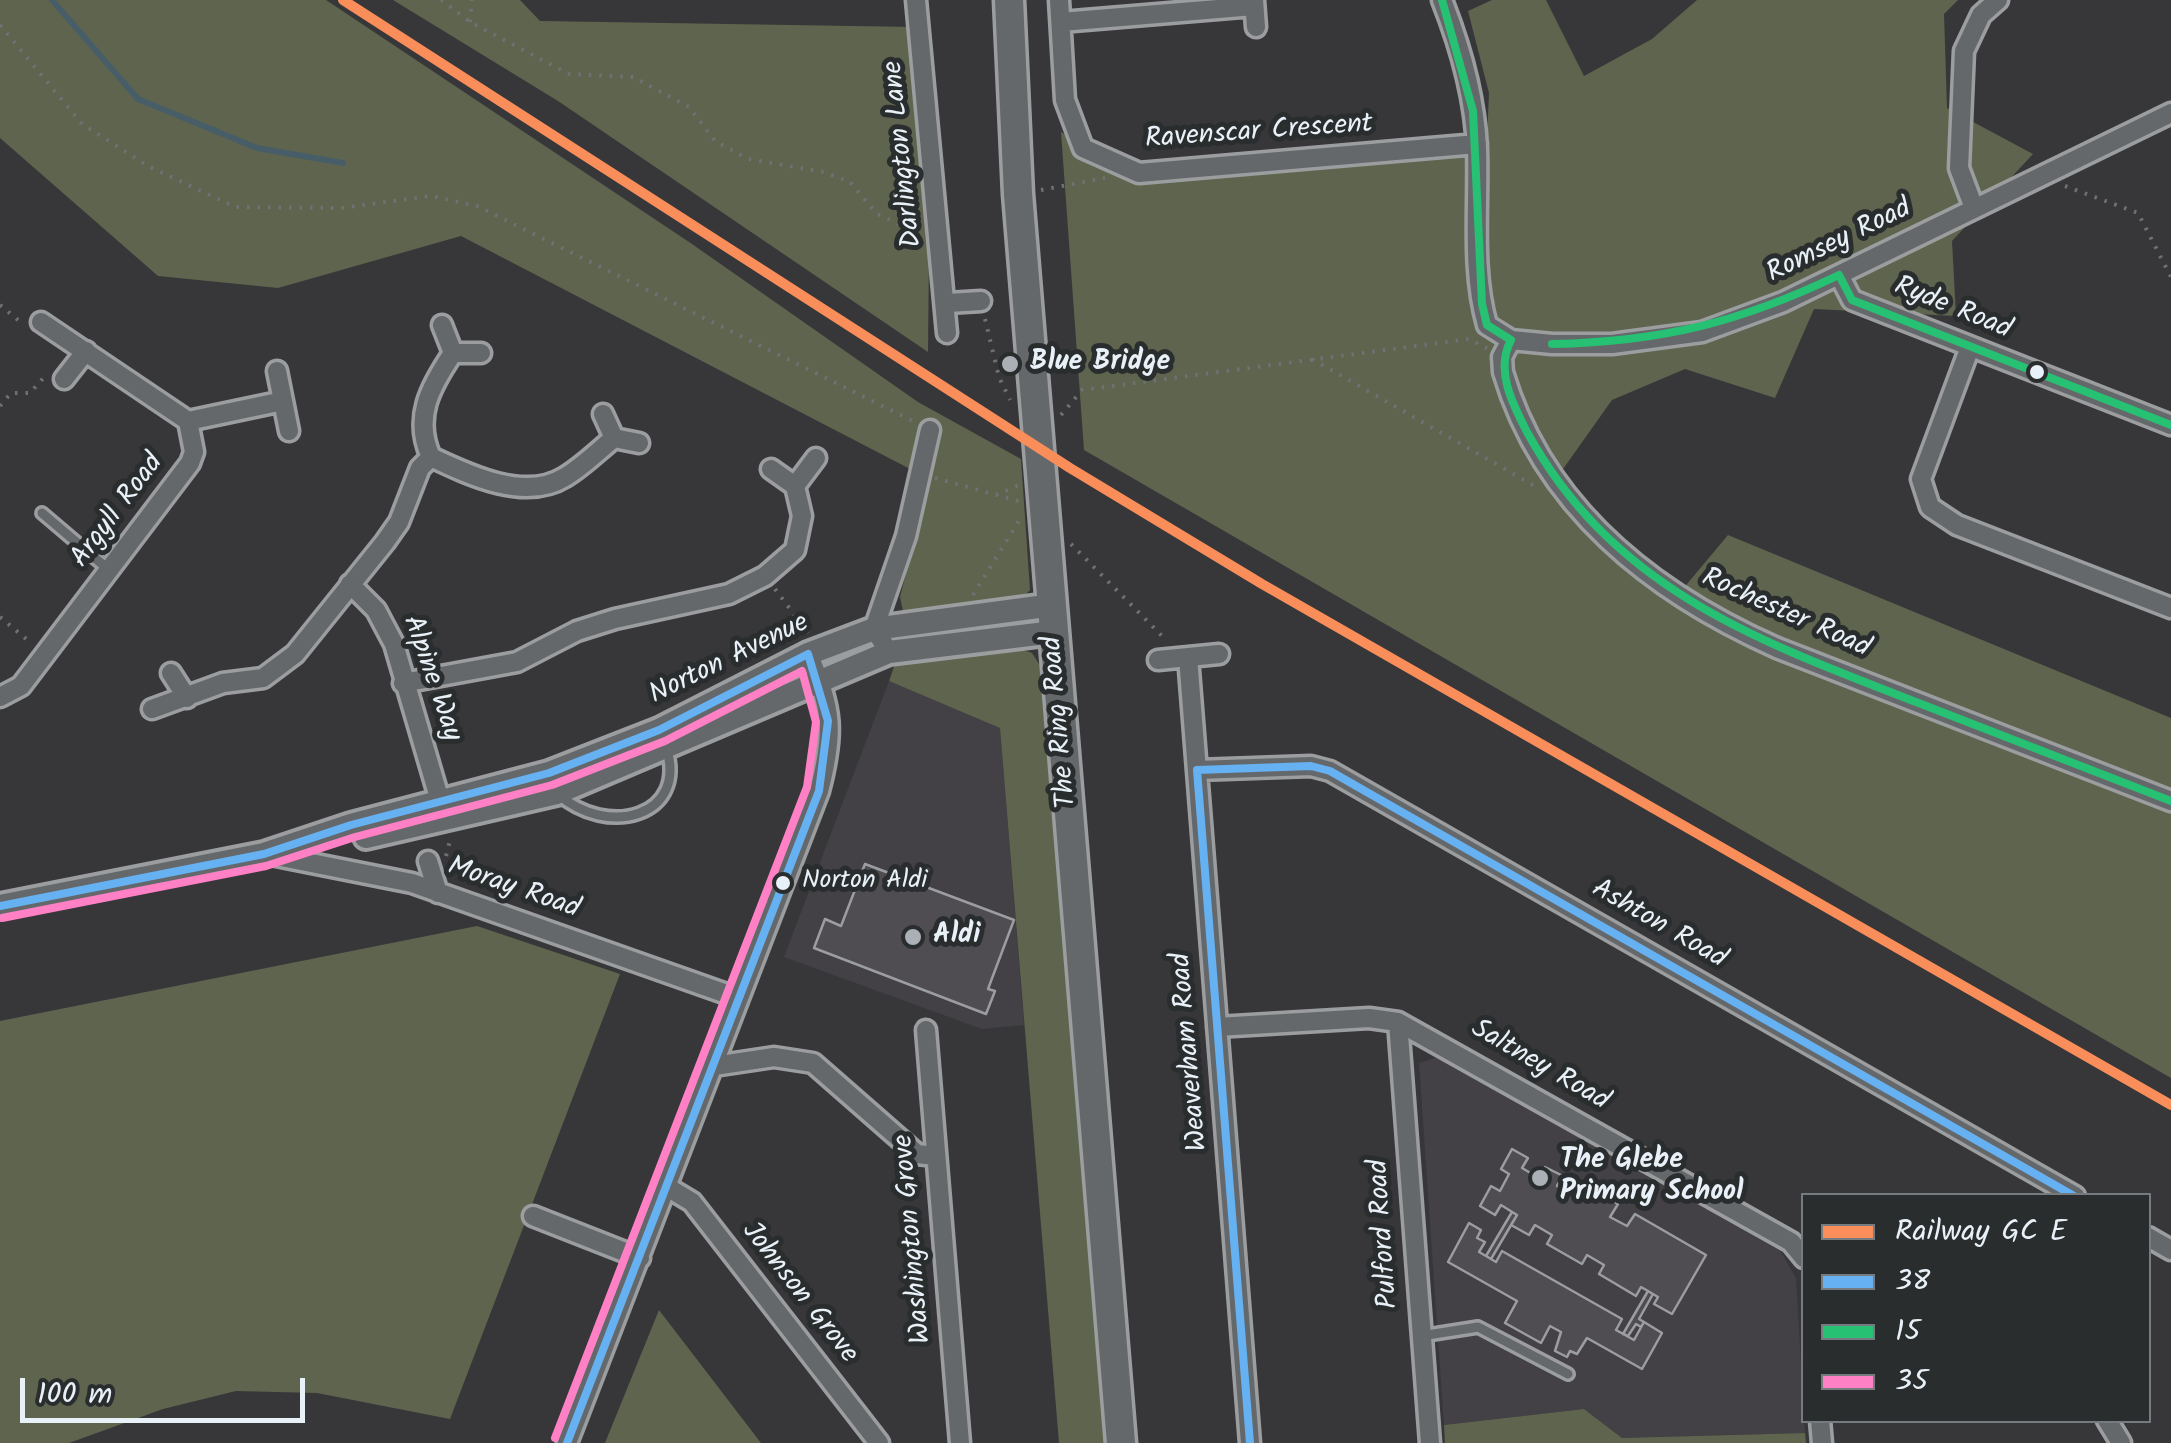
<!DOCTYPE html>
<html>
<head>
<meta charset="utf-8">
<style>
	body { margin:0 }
	#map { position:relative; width:2171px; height:1443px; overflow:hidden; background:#373739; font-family:Kalam,sans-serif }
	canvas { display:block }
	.legend { position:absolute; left:1801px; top:1193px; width:350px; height:230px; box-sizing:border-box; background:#2a2d2e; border:2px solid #767b7f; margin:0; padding:12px 18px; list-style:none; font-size:30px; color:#e8f1f8 }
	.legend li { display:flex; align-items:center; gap:20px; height:50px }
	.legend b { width:50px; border:2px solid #767b7f }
	.scale { position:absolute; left:20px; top:1378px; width:285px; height:45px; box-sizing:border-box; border:5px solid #e8f1f8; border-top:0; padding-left:12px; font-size:30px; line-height:35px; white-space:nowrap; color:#e8f1f8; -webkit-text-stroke:8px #2a2d2e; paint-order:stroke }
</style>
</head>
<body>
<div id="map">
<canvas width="2171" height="1443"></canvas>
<ul class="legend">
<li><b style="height:12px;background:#fa8e5a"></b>Railway GC E</li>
<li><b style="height:12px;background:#66b1f2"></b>38</li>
<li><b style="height:12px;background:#26c172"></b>15</li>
<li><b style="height:12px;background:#ff80c5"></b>35</li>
</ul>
<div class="scale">100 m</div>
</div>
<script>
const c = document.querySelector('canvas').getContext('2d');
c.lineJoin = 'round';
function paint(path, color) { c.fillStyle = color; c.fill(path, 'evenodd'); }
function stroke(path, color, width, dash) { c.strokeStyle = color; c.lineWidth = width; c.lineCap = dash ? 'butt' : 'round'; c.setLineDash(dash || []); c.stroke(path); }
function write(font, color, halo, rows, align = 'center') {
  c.font = font + ' Kalam,sans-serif'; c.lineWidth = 10; c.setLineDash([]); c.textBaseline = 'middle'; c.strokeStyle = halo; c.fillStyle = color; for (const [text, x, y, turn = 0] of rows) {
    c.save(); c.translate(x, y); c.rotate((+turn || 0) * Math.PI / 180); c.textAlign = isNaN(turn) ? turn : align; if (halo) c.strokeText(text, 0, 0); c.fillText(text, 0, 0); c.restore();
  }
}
paint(new Path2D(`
	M889,681L1000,727L1024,1025L982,1029L784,957Z
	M1438,1057L1780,1250L1796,1278L1805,1433L1622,1438L1584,1409L1444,1425L1419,1063Z`), '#434046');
paint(new Path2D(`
	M0,0H326L692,244L918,402L1021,459L1030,590L1015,605L904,616L900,597L932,471L912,470L461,236L278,288L158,276L0,138Z
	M393,0H520L540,21L916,27L929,251L928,352L558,101Z
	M1492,0H1546L1584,76L1652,39L1697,0H1958L1944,14L1947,108L2033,154L1952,241L1956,316L1814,309L1775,398L1685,369L1612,400L1551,486L1682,590L1728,535L2171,718V1078L1084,450L1061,132L1122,168L1487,140L1489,93L1468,11Z
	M1012,646L1032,653L1045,673L1110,1443H1059L1000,728L889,681L896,661Z
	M477,926L620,974L450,1419L317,1393L236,1391L163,1409L69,1443H0V1021Z
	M659,1310L761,1443H605Z
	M1584,1409L1622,1438L1805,1433L1806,1443H1445L1444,1425Z`), '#5f644e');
stroke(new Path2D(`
	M52,0L138,99L257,148L343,163`), '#475e69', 6);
const building = new Path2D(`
	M865,864L1014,920L988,989L995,991L986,1014L814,948L825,919L841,926Z
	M1512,1149L1528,1158L1522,1168L1539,1178L1545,1167L1563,1176L1557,1186L1572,1195L1580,1183L1618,1204L1610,1217L1627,1226L1635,1214L1706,1255L1672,1314L1654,1304L1658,1297L1648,1291L1641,1287L1636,1296L1599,1274L1604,1265L1587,1255L1582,1264L1547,1244L1552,1235L1535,1225L1529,1235L1511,1225L1517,1215L1501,1205L1495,1215L1480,1206L1491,1186L1500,1191L1509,1174L1501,1169Z
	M1512,1212L1517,1215L1491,1259L1486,1256Z
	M1469,1223L1481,1230L1477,1238L1485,1242L1479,1252L1486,1256L1496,1262L1502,1251L1622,1319L1616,1330L1634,1340L1644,1322L1662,1333L1642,1369L1587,1338L1577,1354L1570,1351L1567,1357L1555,1351L1561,1332L1550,1326L1541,1343L1505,1323L1517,1301L1448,1262Z
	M1648,1291L1653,1294L1639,1319L1644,1322L1641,1327L1636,1324L1628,1336L1623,1334Z`);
paint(building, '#4f4d51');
stroke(building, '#9b9d9f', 2.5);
const service = new Path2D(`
	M42,513L109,570
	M558,794C607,838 689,817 666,747
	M1421,1336L1478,1327L1568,1374`);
const minor = new Path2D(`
	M916,0L947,333
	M1059,0L1065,100L1083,148L1139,173L1477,144
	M1254,0L1256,27
	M1442,0C1461,48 1475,97 1477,149C1479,207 1471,269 1487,325L1511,340L1552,344H1612L1702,332L1783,302L2171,113
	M1061,22L1254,6
	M1974,208L1959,168L1964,51L1981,15L1998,0
	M1839,275L1852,300L2171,425
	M948,303L981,301
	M41,322L188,421
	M442,325L453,353
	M1511,340L1502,357L1503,372C1543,507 1653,593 1777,648L2171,801
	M1970,347L1921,479L1930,507L1957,525L2171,608
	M481,353H453C430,387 413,418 431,457C469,475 525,502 565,477C582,467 598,451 614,438L639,443
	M277,371L289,431
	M64,379L86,351
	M603,414L614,438
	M188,421L283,401
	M771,469L795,486L816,458
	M350,584L376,610L394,644L443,811
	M889,652L874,629L906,536L930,430
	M1188,657L1250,1443
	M1158,660L1219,654
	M171,673L187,698
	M403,683L517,662L577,631L615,619L729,594L765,576L795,550L802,516L795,486
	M0,697L21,686L190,463L194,452L188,421
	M152,709L223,683L263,678L295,654L385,542L399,522L420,468L431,457
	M1197,770L1311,766L1330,771L2075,1196
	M266,854L412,883L738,998
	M428,861L438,893
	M1398,1022L1430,1443
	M1217,1027L1369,1018L1398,1022L1791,1242L1804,1258
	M926,1030L960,1443
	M714,1066L774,1057L813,1063L917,1154L936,1156
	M667,1187L692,1202L879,1443
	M533,1216L640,1258
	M2148,1237L2171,1250
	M1820,1420L1822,1443
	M2107,1420L2121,1443
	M567,1443L819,791C834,734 833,708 808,654`);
const tertiary = new Path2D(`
	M366,837L557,793L889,652L1054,632
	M0,906L264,854L351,825L549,773L659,730L808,654L874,629L1053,605`);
const primary = new Path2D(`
	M1009,0L1018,194L1121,1443`);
stroke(service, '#9b9d9f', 16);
stroke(minor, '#9b9d9f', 25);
stroke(tertiary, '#9b9d9f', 30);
stroke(primary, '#9b9d9f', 35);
stroke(new Path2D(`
	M441,0L470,22L569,74L633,77L689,107L715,141L748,159L824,172L850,182L877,214L919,233
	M470,22L472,0
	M0,25L82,124L148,166L235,207L341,208L431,196L477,206L917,423
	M2065,186L2138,213L2171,277
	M1041,190L1105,178
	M0,305L24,325
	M985,319L999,377L1010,400
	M1312,359L1538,488
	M0,406L11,393H30L46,375
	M1061,415L1082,390L1469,339L1488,349
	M935,478L1022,502
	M996,495L1019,485
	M1071,544L1166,640
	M775,589L808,633
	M973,595L1020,519
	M0,617L31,643
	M446,856L451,836`), '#6f7172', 4, [2.5, 8]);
stroke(service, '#65686b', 9);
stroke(minor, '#65686b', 18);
stroke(tertiary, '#65686b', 22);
stroke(primary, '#65686b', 28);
stroke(new Path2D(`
	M1197,770L1311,766L1330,771L2074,1196
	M1197,770L1250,1443
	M0,906L264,854L351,825L549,773L659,730L808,654L828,721L819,791L567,1443`), '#66b1f2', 8);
stroke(new Path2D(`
	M1442,0L1473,111L1482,304L1487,325L1511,340
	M1511,340C1495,370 1512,403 1527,432C1613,589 1758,641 1916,702C2001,735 2086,768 2171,801
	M1552,344C1661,342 1741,322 1839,275L1852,300L2171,425`), '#26c172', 8);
stroke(new Path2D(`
	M2,918L266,866L355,837L552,785L665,741L802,671L816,722L807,787L555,1438`), '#ff80c5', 8);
stroke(new Path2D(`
	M343,0L1070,468L1262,584L2171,1105`), '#fa8e5a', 10);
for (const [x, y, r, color] of [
	[1010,364,10,"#aab0b5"],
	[2037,372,9,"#e8f1f8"],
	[783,883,9,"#e8f1f8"],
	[913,937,10,"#aab0b5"],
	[1540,1178,10,"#aab0b5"]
]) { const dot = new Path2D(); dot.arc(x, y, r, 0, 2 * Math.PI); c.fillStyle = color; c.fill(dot); stroke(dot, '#2a2d2e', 4); }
write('26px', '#e8f1f8', '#2a2d2e', [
	["Norton Aldi",802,883]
], 'left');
write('28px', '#e8f1f8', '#2a2d2e', [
	["Ravenscar Crescent",1259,134,-4],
	["Darlington Lane",905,154,-96],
	["Romsey Road",1840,243,-26],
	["Ryde Road",1952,310,22],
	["Argyll Road",119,512,-53],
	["Rochester Road",1785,615,24],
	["Norton Avenue",730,661,-26],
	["Alpine Way",430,679,71],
	["The Ring Road",1062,722,-95],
	["Moray Road",513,890,19],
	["Ashton Road",1658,926,30],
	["Weaverham Road",1192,1052,-95],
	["Saltney Road",1539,1067,30],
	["Pulford Road",1386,1234,-94],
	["Washington Grove",915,1239,-95],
	["Johnson Grove",798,1294,52]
]);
write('bold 28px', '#e8f1f8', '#2a2d2e', [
	["Blue Bridge",1030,364],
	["Aldi",933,937],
	["The Glebe",1560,1162],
	["Primary School",1560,1194]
], 'left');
</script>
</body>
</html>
